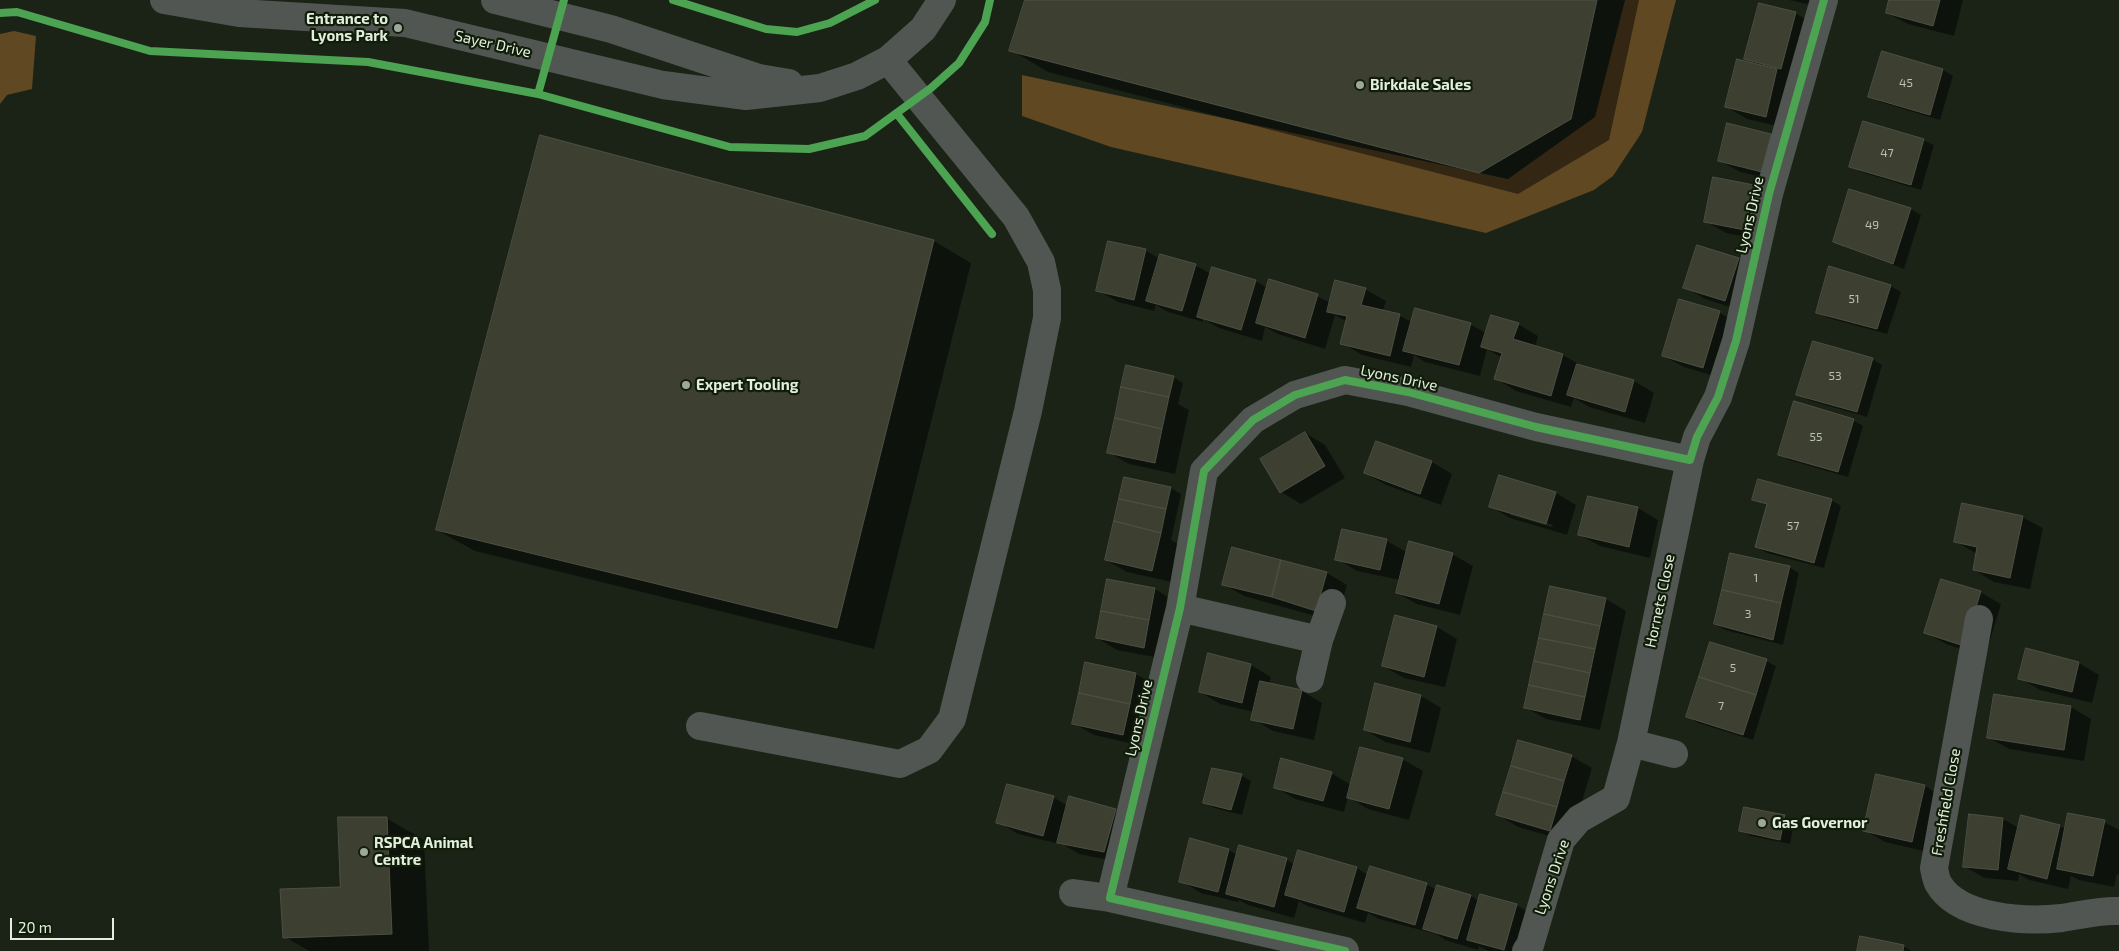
<!DOCTYPE html>
<html>
<head>
<meta charset="utf-8">
<style>
	body { margin:0 }
	#map { position:relative; width:2119px; height:951px; overflow:hidden; background:#1b2317; font-family:"Exo 2",sans-serif }
	canvas { display:block }
	.scale { position:absolute; left:10px; top:918px; width:104px; height:22px; box-sizing:border-box; border:2px solid #e4eedf; border-top:0; padding-left:6px; font-size:15px; line-height:18px; white-space:nowrap; color:#e4eedf; -webkit-text-stroke:4px #101e09; paint-order:stroke }
</style>
</head>
<body>
<div id="map">
<canvas width="2119" height="951"></canvas>
<div class="scale">20 m</div>
</div>
<script>
const c = document.querySelector('canvas').getContext('2d');
c.lineJoin = 'round';
function paint(path, color) { c.fillStyle = color; c.fill(path, 'evenodd'); }
function stroke(path, color, width, dash) { c.strokeStyle = color; c.lineWidth = width; c.lineCap = dash ? 'butt' : 'round'; c.setLineDash(dash || []); c.stroke(path); }
function write(font, color, halo, rows, align = 'center') {
  c.font = font + ' "Exo 2",sans-serif'; c.lineWidth = 4.5; c.setLineDash([]); c.textBaseline = 'middle'; c.strokeStyle = halo; c.fillStyle = color; for (const [text, x, y, turn = 0] of rows) {
    c.save(); c.translate(x, y); c.rotate((+turn || 0) * Math.PI / 180); c.textAlign = isNaN(turn) ? turn : align; if (halo) c.strokeText(text, 0, 0); c.fillText(text, 0, 0); c.restore();
  }
}
paint(new Path2D(`
	M1625,0H1676L1642,132L1613,176L1594,190L1486,233L1111,147L1022,116V75L1508,179L1595,117Z
	M14,31L36,36L32,89L7,95L0,104V34Z`), '#604823');
paint(new Path2D(`
	M1026,0H1639L1609,140L1518,194L1048,72L1011,50Z
	M1789,0H1817L1815,6Z
	M1890,0H1963L1954,36L1908,24L1887,13Z
	M1795,13L1816,25L1802,79L1787,76L1797,82L1786,128L1747,119L1727,107L1757,65L1746,58Z
	M1943,70L1953,76L1940,120L1880,102L1870,96Z
	M1771,135L1791,147L1783,182L1740,172L1720,161Z
	M1923,140L1934,145L1921,190L1861,172L1851,166Z
	M1754,187L1774,198L1765,241L1726,233L1705,221Z
	M1850,191L1911,209L1921,215L1904,269L1845,247L1835,242Z
	M934,241L971,263L874,649L475,551L437,530Z
	M1698,246L1739,259L1759,271L1746,312L1705,299L1685,287Z
	M1145,250L1160,259L1195,265L1211,274L1255,281L1268,288L1317,296L1331,303L1365,289L1386,301L1383,311L1400,316L1412,322L1470,324L1486,333L1518,324L1538,336L1535,347L1563,355L1582,366L1634,381L1654,393L1645,423L1589,407L1574,398L1571,407L1516,391L1496,379L1502,358L1487,349L1480,376L1425,362L1414,355L1411,367L1362,355L1342,343L1347,322L1335,315L1325,349L1278,334L1265,327L1262,341L1219,328L1203,319V322L1168,312L1156,305L1154,311L1118,302L1097,290Z
	M1830,268L1891,286L1901,292L1887,334L1828,318L1818,313Z
	M1680,301L1720,313L1740,324L1724,379L1684,367L1663,356Z
	M1872,359L1882,365L1867,417L1808,400L1798,394Z
	M1173,377L1183,383L1178,404L1189,410L1175,474L1129,464L1108,452Z
	M1853,420L1863,426L1848,477L1789,460L1779,454Z
	M1305,433L1325,445L1345,478L1301,504L1281,492Z
	M1376,442L1432,462L1452,474L1441,505L1386,485L1365,473Z
	M1499,476L1556,493L1576,505L1567,535L1510,518L1490,506ZM1510,512L1553,525L1552,527L1510,515Z
	M1125,478L1171,488L1181,494L1171,540L1181,545L1172,582L1127,572L1106,560Z
	M1589,497L1638,508L1658,520L1650,558L1600,546L1580,535Z
	M1753,499L1831,500L1841,506L1824,568L1767,553L1757,547L1768,506Z
	M2022,517L2043,528L2030,589L1994,582L1974,570L1977,554L1955,541Z
	M1387,541L1408,553L1452,554L1473,566L1460,615L1417,604L1397,593L1400,580L1357,571L1337,559Z
	M1789,567L1799,573L1783,645L1725,630L1715,624Z
	M1327,573L1347,585L1336,622L1244,596L1223,584Z
	M1108,580L1155,589L1175,601L1165,659L1117,650L1097,638Z
	M1551,587L1606,599L1626,611L1600,730L1546,719L1525,707Z
	M1980,592L2001,604L1985,657L1946,644L1926,633Z
	M1437,627L1457,639L1445,687L1404,678L1383,666Z
	M2027,650L2079,663L2099,675L2092,703L2040,690L2020,678Z
	M1766,661L1776,666L1753,740L1698,723L1688,717Z
	M1251,665L1271,677L1269,684L1302,691L1322,703L1314,740L1273,731L1253,719L1254,712L1220,704L1200,692Z
	M1136,674L1156,686L1143,746L1094,735L1073,723Z
	M1376,685L1421,696L1441,708L1430,753L1385,742L1365,730Z
	M1995,695L2071,707L2091,719L2084,761L2009,749L1988,737Z
	M1571,756L1592,768L1570,842L1518,827L1498,815Z
	M1402,759L1423,771L1409,820L1368,809L1348,797L1344,812L1295,799L1275,787L1331,773L1351,785Z
	M1241,775L1251,781L1242,815L1214,808L1204,802Z
	M1925,786L1945,798L1932,853L1885,842L1864,830Z
	M1053,797L1068,806L1116,810L1136,821L1124,863L1079,854L1064,845L1018,834L998,822Z
	M1784,816L1794,822L1790,844L1751,836L1741,831Z
	M2022,817L2060,826L2066,829L2104,822L2119,830V875L2117,874L2114,887L2079,880L2071,876L2068,889L2029,880L2019,874L2018,881L1985,878L1965,867L2003,819L2019,828Z
	M386,818L424,840L429,951H309L285,937L341,888Z
	M1228,850L1238,855L1287,860L1295,865L1299,852L1357,868L1368,875L1426,884L1437,890L1438,886L1471,896L1479,901L1516,905L1537,917L1527,951H1488L1479,946L1478,950L1445,940L1436,934L1379,919L1368,913L1365,923L1307,906L1299,901L1294,918L1248,905L1239,900L1238,902L1201,893L1181,881Z
	M1903,946L1912,951H1858Z`), '#0007');
const building = new Path2D(`
	M1025,0H1597L1571,119L1479,173L1009,51Z
	M1889,0H1940L1933,26L1886,13Z
	M1759,3L1796,12L1781,69L1744,59Z
	M1882,51L1943,69L1930,115L1868,97Z
	M1737,59L1777,69L1766,117L1725,107Z
	M1863,121L1924,139L1911,185L1849,167Z
	M1727,123L1771,134L1762,172L1718,161Z
	M540,135L934,240L837,628L436,530Z
	M1713,177L1754,185L1745,230L1704,222Z
	M1849,189L1911,208L1893,264L1833,242Z
	M1108,241L1146,249L1134,300L1096,291Z
	M1697,245L1739,258L1725,301L1683,288Z
	M1160,254L1196,264L1182,311L1146,301Z
	M1829,266L1891,285L1877,329L1816,313Z
	M1212,267L1256,280L1241,330L1197,317Z
	M1269,279L1318,294L1305,338L1256,323Z
	M1335,280L1366,288L1361,305L1400,314L1390,356L1340,344L1347,316L1327,312Z
	M1679,299L1720,311L1703,368L1662,356Z
	M1415,308L1471,323L1459,365L1403,351Z
	M1491,315L1519,323L1513,339L1563,354L1551,396L1494,379L1502,353L1481,347Z
	M1813,341L1873,358L1857,412L1796,395Z
	M1577,364L1634,380L1625,412L1567,395Z
	M1126,365L1174,376L1169,397L1121,387Z
	M1121,387L1169,397L1162,429L1115,418Z
	M1794,401L1854,419L1838,472L1778,455Z
	M1115,418L1162,429L1155,463L1107,453Z
	M1305,432L1325,466L1280,493L1260,459Z
	M1376,441L1432,461L1420,494L1364,473Z
	M1499,475L1556,492L1546,524L1489,507Z
	M1124,477L1171,487L1166,509L1119,499Z
	M1758,479L1832,499L1814,563L1755,547L1767,504L1752,500Z
	M1588,496L1638,507L1629,547L1578,535Z
	M1119,499L1166,509L1161,533L1114,521Z
	M1962,503L2023,516L2010,578L1973,570L1977,547L1954,542Z
	M1114,521L1161,533L1152,571L1105,560Z
	M1342,529L1387,539L1380,570L1335,560Z
	M1409,541L1453,553L1439,604L1396,593Z
	M1232,547L1281,560L1272,597L1222,585Z
	M1730,553L1790,566L1781,603L1722,590Z
	M1281,560L1327,572L1316,611L1272,597Z
	M1107,579L1155,588L1149,620L1101,611Z
	M1941,579L1981,591L1964,646L1924,633Z
	M1550,586L1606,598L1600,626L1544,614Z
	M1722,590L1781,603L1773,640L1714,624Z
	M1101,611L1149,620L1144,648L1096,638Z
	M1544,614L1600,626L1595,649L1539,638Z
	M1395,615L1437,626L1424,677L1382,666Z
	M1539,638L1595,649L1590,673L1534,661Z
	M1710,642L1767,659L1756,695L1699,677Z
	M2026,648L2079,662L2072,692L2018,679Z
	M1208,653L1251,664L1242,703L1199,692Z
	M1534,661L1590,673L1585,697L1529,685Z
	M1085,662L1136,673L1130,704L1079,693Z
	M1699,677L1756,695L1743,735L1686,717Z
	M1260,681L1302,690L1293,729L1251,720Z
	M1375,683L1421,695L1410,742L1364,730Z
	M1529,685L1585,697L1580,720L1524,708Z
	M1079,693L1130,704L1123,735L1072,724Z
	M1994,694L2071,706L2064,750L1987,738Z
	M1518,740L1572,755L1564,781L1511,766Z
	M1360,747L1403,758L1389,809L1347,798Z
	M1281,758L1332,772L1323,801L1274,788Z
	M1511,766L1564,781L1557,807L1503,792Z
	M1212,768L1242,774L1231,810L1203,803Z
	M1876,774L1925,785L1912,842L1863,831Z
	M1007,784L1054,796L1043,836L996,823Z
	M1503,792L1557,807L1550,831L1496,815Z
	M1069,796L1116,809L1104,852L1057,843Z
	M1744,807L1785,815L1780,840L1739,831Z
	M2068,813L2105,820L2093,876L2057,869Z
	M1969,814L2003,818L1998,870L1963,867Z
	M2021,815L2060,825L2047,879L2008,869Z
	M338,817H387L392,934L283,938L280,889L340,887Z
	M1190,838L1229,849L1218,892L1179,882Z
	M1239,845L1287,858L1274,907L1226,894Z
	M1298,850L1357,867L1344,912L1285,895Z
	M1370,866L1427,883L1415,925L1357,908Z
	M1437,885L1471,895L1457,939L1423,929Z
	M1480,894L1517,904L1504,950L1467,940Z
	M1860,936L1904,945L1903,951H1857Z`);
paint(building, '#3d4031');
stroke(building, '#4c5044', 1);
stroke(new Path2D(`
	M164,0L239,13L405,23L663,85L746,96L820,88L857,76L888,60L923,29L942,0
	M495,0L611,29L759,78L789,83
	M1180,608L1319,640L1332,603
	M1979,619L1934,868C1935,873 1936,879 1938,883C1958,919 2026,922 2062,918C2081,915 2100,910 2119,911
	M1310,679L1319,640
	M700,726L900,764L929,750L952,719L1028,411L1047,318V290L1041,262L1016,217L888,60
	M1674,754L1631,743L1690,460
	M1073,893L1110,898
	M1345,951L1110,898L1180,608L1204,471L1253,420L1295,395L1345,380L1408,392L1536,427L1690,460L1697,437L1718,397L1736,341L1769,194L1824,0
	M1526,951L1530,945L1561,840L1579,819L1616,798L1631,743`), '#525652', 28);
stroke(new Path2D(`
	M673,0L766,29L797,32L830,23L875,0
	M0,13L17,12L150,51L368,62L538,94L730,147L809,149L865,136L931,88L959,63L985,22L990,0
	M538,94L564,0
	M897,114L992,234
	M1345,951L1110,898L1180,608L1204,471L1253,420L1295,395L1345,380L1408,392L1536,427L1690,460L1697,437L1718,397L1736,341L1769,194L1824,0`), '#4ca352', 8);
for (const [x, y, r, color] of [
	[398,28,5,"#9ea799"],
	[1360,85,5,"#9ea799"],
	[686,385,5,"#9ea799"],
	[1762,823,5,"#9ea799"],
	[364,852,5,"#9ea799"]
]) { const dot = new Path2D(); dot.arc(x, y, r, 0, 2 * Math.PI); c.fillStyle = color; c.fill(dot); stroke(dot, '#101e09', 2); }
write('12px', '#bac2b4', null, [
	["45",1906,83],
	["47",1887,153],
	["49",1872,225],
	["51",1854,299],
	["53",1835,376],
	["55",1816,437],
	["57",1793,526],
	["1",1756,578],
	["3",1748,614],
	["5",1733,668],
	["7",1721,706]
]);
write('bold 15px', '#e4eedf', '#101e09', [
	["Entrance to",388,19,"right"],
	["Lyons Park",388,36,"right"],
	["Birkdale Sales",1370,85],
	["Expert Tooling",696,385],
	["Gas Governor",1772,823],
	["RSPCA Animal",374,843],
	["Centre",374,860]
], 'left');
write('15px', '#e4eedf', '#101e09', [
	["Sayer Drive",493,44,13],
	["Lyons Drive",1750,215,-77],
	["Lyons Drive",1399,378,12],
	["Hornets Close",1660,601,-78],
	["Lyons Drive",1139,718,-77],
	["Freshfield Close",1946,802,-80],
	["Lyons Drive",1552,877,-71]
]);
</script>
</body>
</html>
